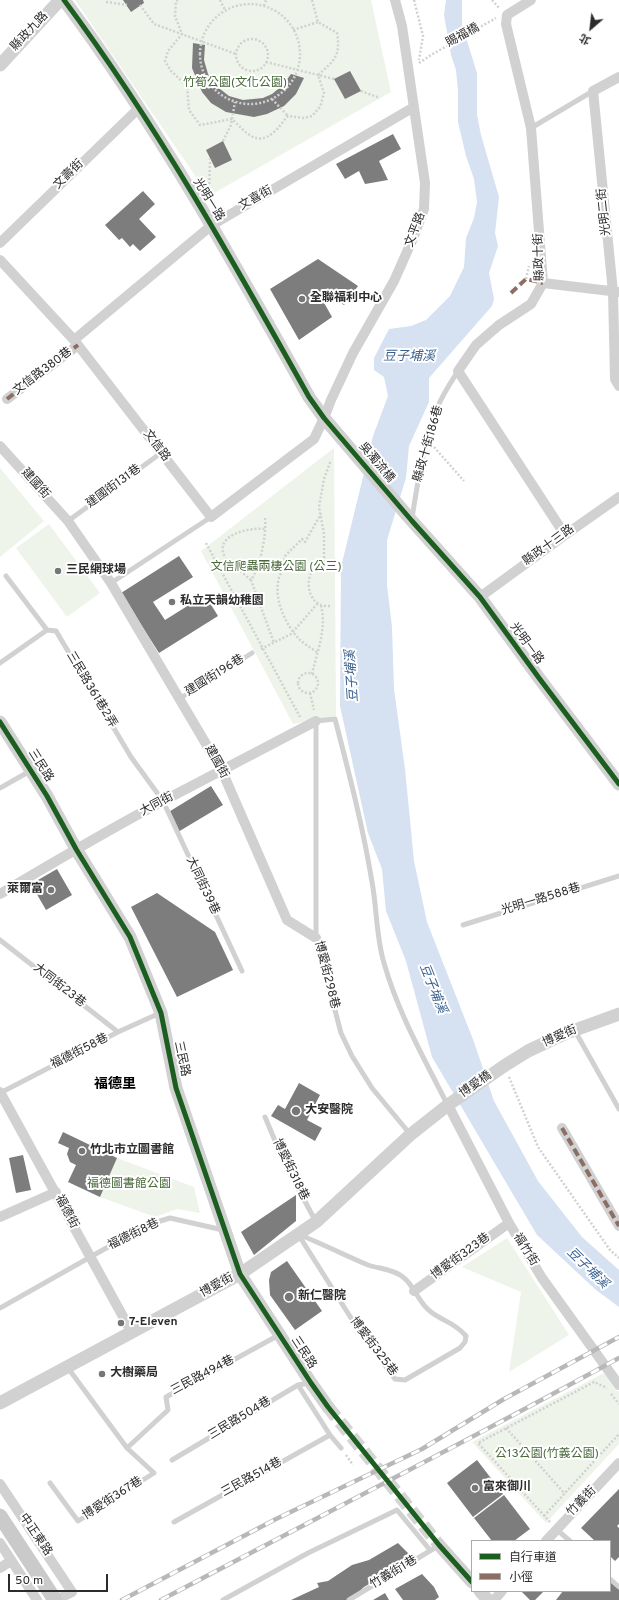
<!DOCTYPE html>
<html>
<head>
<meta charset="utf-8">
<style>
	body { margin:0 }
	#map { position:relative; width:619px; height:1600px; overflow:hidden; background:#fff; font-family:Overpass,"Noto Sans TC",sans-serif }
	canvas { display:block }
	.legend { position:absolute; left:471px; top:1540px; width:140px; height:52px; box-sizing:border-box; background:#fff; border:1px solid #ababab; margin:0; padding:5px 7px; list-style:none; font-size:12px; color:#2c2c2c }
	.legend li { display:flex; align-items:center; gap:8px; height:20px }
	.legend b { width:20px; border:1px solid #ababab }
	.north { position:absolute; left:571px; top:8px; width:40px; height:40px; -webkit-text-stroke:3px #fff; paint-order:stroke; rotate:208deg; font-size:11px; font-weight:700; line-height:16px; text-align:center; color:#2c2c2c }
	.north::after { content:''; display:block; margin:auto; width:14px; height:18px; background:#2c2c2c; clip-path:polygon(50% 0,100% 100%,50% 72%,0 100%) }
	.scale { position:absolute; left:8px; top:1574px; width:100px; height:18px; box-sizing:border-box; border:2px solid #2c2c2c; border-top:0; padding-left:5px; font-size:12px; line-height:14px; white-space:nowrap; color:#2c2c2c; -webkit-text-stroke:3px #fff; paint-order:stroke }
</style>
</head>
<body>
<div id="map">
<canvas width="619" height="1600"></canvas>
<ul class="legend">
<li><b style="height:5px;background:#1b5e20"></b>自行車道</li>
<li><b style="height:5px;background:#8d6e63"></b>小徑</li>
</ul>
<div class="north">北</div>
<div class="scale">50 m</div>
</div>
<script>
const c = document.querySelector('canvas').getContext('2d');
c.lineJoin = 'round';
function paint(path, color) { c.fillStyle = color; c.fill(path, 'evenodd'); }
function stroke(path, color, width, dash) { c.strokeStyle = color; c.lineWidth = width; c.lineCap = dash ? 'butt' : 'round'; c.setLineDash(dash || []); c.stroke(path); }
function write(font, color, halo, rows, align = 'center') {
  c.font = font + ' Overpass,"Noto Sans TC",sans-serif'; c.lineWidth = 4; c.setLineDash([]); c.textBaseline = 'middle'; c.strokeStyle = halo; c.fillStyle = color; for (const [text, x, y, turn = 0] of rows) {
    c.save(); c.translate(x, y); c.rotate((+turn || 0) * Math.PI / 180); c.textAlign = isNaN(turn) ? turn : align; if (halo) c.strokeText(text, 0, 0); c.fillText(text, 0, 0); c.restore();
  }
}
paint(new Path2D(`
	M75,0H371L391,92L209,196Z
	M334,448L336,716L293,724L201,551Z
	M0,468L44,521L0,557Z
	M49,524L100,593L67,617L16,548Z
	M117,1158L194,1187L200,1213L177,1209L155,1217L100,1197Z
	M507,1238L569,1335L509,1372L521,1292L462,1267Z
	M604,1373L619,1392V1444L546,1523L472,1442Z`), '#eef4ea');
paint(new Path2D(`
	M446,0H462V25L477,73V115L481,135L499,197L495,233L498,246L489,273L494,299L492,306L429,378V402L409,446L406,478L387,540V585L392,627L394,689L405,769L414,861L427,922L474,1042L494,1101L538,1181L582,1237L619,1270V1307L596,1290L537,1235L432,1057L406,961L386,911L382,869L368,833L340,706L341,567L373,436L388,396L384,377L374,370V358L389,329L411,326L426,320L450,296L464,267L466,238L474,218L477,202L474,179L466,156L458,122V91L456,70L451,55L444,15Z`), '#d6e2f1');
paint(new Path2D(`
	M123,0H143L144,3L131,12Z
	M193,43L205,45L204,60L208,74L215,85L229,96L243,100L263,98L272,94L283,85L291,74L304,78L296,94L284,106L267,114L254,117L226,112L211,103L202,92L192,68Z
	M350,71L361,91L345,99L334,79Z
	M393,134L401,149L379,161L388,180L365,184L359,171L345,179L336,164Z
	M223,141L232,160L215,168L206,150Z
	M143,191L155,204L139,219L156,237L140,251L133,244L130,247L122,238L119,240L105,225Z
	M318,259L358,286L344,305L332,297L323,301L332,317L299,340L270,289Z
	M179,556L193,577L153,602L165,620L205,595L218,616L159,653L121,593Z
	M211,786L223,805L178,832L167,813Z
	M57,869L72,895L46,910L31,884Z
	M157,893L215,932L233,970L177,997L131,907Z
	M299,1083L320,1095L307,1120L322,1128L315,1141L271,1116L278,1105L285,1109Z
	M63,1132L117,1158L100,1197L68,1182L76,1165L70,1162L67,1154L69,1148L58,1143Z
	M23,1155L31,1190L16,1193L9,1158Z
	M296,1195V1221L254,1255L241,1232Z
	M287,1261L322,1311L295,1330L270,1295L269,1280L271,1272Z
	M477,1460L503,1494L473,1517L447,1483Z
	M619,1489V1524L617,1526L619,1528V1557L615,1561L610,1556V1541H595L581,1528Z
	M504,1495L530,1529L514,1541H492L474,1518Z
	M398,1543L413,1558L364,1587L350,1600H291L319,1587L317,1583L328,1581L352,1565L369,1560Z
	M422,1574L434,1587L439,1597L435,1600H403L395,1589Z
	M610,1579L619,1588V1600H556L563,1591H610Z
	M521,1591H544L535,1600H530Z
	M385,1593L389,1600H373Z`), '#7d7d7d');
stroke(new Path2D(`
	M328,1407L439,1545`), '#d5d5d5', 13, [13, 6]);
stroke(new Path2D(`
	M178,0L176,1L175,16L182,34L168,51L165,61L171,71L187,86L189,110L200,125L232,119C245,131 256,148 274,132C279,128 283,121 288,116L304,118L312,116L320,107L324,93L318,75C334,61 341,56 337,33L318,22L312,0
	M220,0L225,10
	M414,0L423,36L419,60
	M492,0L499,8
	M106,2L127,5
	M200 54a50 50 0 1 1 100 0a50 50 0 1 1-100 0Z
	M140,5L154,24L236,54
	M264,6L266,0
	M293,30L318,22
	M236 55a16 16 0 1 1 32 0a16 16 0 1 1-32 0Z
	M266,62L334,79
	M419,63L431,55L496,18
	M187,86L208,81
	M361,91L380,98
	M272,99L288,116
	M223,141L231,125L235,102
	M209,196L210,159
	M526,279L529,266
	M434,447L464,481
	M265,518C267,534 260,567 251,580L274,643
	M206,543L300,717
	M324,562V534L319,507L324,479L331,460
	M251,580L226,559C211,535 250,527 265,529
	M330,606C327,606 323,606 321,605C301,597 306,557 332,563
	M261,649L291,634L318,603
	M317,652C311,648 304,644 299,639C286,625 275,602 278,583C279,571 286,571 284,557L302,539L305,542L321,514
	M298 683a10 10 0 1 1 20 0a10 10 0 1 1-20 0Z
	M312,674C317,652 327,628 321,606
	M310,693L314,710
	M509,1077L538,1147L610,1250L619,1258
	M611,1394L619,1404
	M506,1428L565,1494
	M346,1455L353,1465
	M544,1516L619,1434
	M550,1522L478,1443L594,1382L607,1388`), '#d1d1d1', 2.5, [2, 2]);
stroke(new Path2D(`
	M531,128L593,91
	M412,518C418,480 424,441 438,406C443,394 451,382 458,371
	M68,521L161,453
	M6,576L47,630
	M111,583L211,517
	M47,630L56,631L131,757L163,801L242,971
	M0,663L47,630
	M179,699L252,653
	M0,788L30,771
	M463,925L619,876
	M0,940L118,1032
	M575,1031L619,1109
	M0,1093L118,1032L160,1013
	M265,1117L284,1162L316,1222
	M410,1134L372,1088L352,1056L341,1033L316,938V721L335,719C349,773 363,827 372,882C377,909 376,936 384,963C398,1013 424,1058 447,1104
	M298,1234C322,1244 345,1255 368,1265C380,1269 393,1269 403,1277C415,1286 418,1303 431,1312C444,1322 454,1322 466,1336L465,1342L460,1348L405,1380L395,1379L351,1318Z
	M0,1308L147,1225L170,1218L223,1230
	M298,1385L330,1435L341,1448
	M127,1448L168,1410L166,1397L279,1335
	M172,1460L298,1385L310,1383
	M50,1483L78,1521L154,1473L127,1448L68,1368
	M174,1522L330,1435
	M556,1529L570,1541
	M610,1579L619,1587
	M223,1600L308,1553L397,1510L430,1550
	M349,1600L433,1549`), '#d1d1d1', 5);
stroke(new Path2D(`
	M531,0L507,15L506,24L531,128L543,283L531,304L499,325L476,345L458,371L565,535
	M619,77L593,91L613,292L615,379L619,386
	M0,243L139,108
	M0,260L74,340L211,517L314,439L324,418L331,400L353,353L394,281L414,236L424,209L425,183L402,26L395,0
	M543,283L619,292
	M74,340L212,225L414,107
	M7,399L78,345
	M0,446L68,521L111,583L222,771L287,920L316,938
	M480,597L565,535L619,497
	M0,894C54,862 108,830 163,801C214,774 265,748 316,721
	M0,1092L132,1333
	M448,1105L509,1223L542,1278L619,1385
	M562,1128L619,1226
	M0,1217L56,1192
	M414,1291L509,1223
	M0,1484L72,1592L56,1600
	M546,1541L619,1463
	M0,1543L37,1600
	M0,1568L11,1561
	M494,1600L502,1591`), '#d1d1d1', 10);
stroke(new Path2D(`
	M64,0C157,125 233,261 309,397L324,418L412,521L480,597L539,678L619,784
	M0,65L60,0
	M0,722L47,796L76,849L130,937L161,1013L176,1088L240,1274L311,1383L328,1407
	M0,1403L240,1274L316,1222L410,1135L448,1105L504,1066L528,1051L564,1034L619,1014
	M439,1545L472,1582
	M480,1591L488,1600`), '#d1d1d1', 13);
stroke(new Path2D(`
	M0,1516L55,1600`), '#cacaca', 15);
const rail = new Path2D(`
	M122,1600L276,1519L422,1449L504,1399L619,1337
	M161,1600C314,1519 468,1441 619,1358`);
stroke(rail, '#b8b8b8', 4.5);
stroke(rail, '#fff', 3, [9]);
stroke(new Path2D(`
	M511,293L526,279L543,283
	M7,399L78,345
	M562,1128L619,1226`), '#8d6e63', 4, [8, 4]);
stroke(new Path2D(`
	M64,0C157,125 233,261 309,397L324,418L412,521L480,597L539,678L619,784
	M0,722L47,796L76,849L130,937L161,1013L176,1088L240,1274L311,1383L328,1407L439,1545L472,1582`), '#1b5e20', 5);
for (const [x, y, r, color] of [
	[302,299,4,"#767676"],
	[58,571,4,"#767676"],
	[172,602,4,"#767676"],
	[51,890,4,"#767676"],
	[296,1111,5,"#767676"],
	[82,1151,4,"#767676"],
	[289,1297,5,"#767676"],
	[121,1323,4,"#767676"],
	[102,1374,4,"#767676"],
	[475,1488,4,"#767676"]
]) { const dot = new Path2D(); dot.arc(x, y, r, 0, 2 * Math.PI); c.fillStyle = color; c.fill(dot); stroke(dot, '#fff', 1.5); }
write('12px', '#2c2c2c', '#fff', [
	["縣政九路",30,32,-47],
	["賜福橋",463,36,-29],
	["文壽街",69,175,-44],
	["文喜街",256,199,-30],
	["光明一路",208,200,58],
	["光明二街",605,212,-96],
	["文平路",416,230,-69],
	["縣政十街",540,257,-92],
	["文信路380巷",43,372,-37],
	["縣政十街186巷",429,444,-74],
	["文信路",156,446,53],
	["吳濁流橋",376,463,50],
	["建國街",35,484,48],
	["建國街131巷",114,487,-36],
	["縣政十三路",549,546,-36],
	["光明一路",526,644,54],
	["建國街196巷",215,676,-32],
	["三民路361巷2弄",91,690,59],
	["建國街",216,762,61],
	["三民路",40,766,58],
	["大同街",157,805,-28],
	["大同街39巷",202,886,65],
	["光明一路588巷",541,900,-17],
	["博愛街298巷",326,975,76],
	["大同街23巷",59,986,38],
	["博愛街",560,1037,-24],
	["福德街58巷",80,1052,-27],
	["三民路",181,1059,78],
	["博愛橋",476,1085,-35],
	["博愛街318巷",290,1170,64],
	["福德街",66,1212,62],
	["福德街8巷",134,1235,-26],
	["福竹街",525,1250,58],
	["博愛街323巷",461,1257,-36],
	["博愛街",217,1286,-29],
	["博愛街325巷",373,1347,53],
	["三民路",303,1353,57],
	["三民路494巷",203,1376,-28],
	["三民路504巷",240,1419,-31],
	["三民路514巷",252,1478,-29],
	["博愛街367巷",113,1499,-33],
	["竹義街",582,1502,-46],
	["中正東路",35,1535,56],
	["竹義街1巷",394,1573,-31]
]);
write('12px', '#486839', '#fff', [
	["竹筍公園(文化公園)",235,84],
	["文信爬蟲兩棲公園 (公三)",276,568],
	["福德圖書館公園",129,1185],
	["公13公園(竹義公園)",547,1455]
]);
write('bold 12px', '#2c2c2c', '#fff', [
	["全聯福利中心",310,299],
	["三民網球場",66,571],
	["私立天韻幼稚園",180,602],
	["萊爾富",43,890,"right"],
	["大安醫院",305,1111],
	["竹北市立圖書館",90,1151],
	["新仁醫院",298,1297],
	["7-Eleven",129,1323],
	["大樹藥局",110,1374],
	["富來御川",483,1488]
], 'left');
write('italic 13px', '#3a608f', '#fff', [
	["豆子埔溪",409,357],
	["豆子埔溪",353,676,-94],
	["豆子埔溪",432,989,68],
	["豆子埔溪",587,1269,44]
]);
write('bold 14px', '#000', '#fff', [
	["福德里",115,1085]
]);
</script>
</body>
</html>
